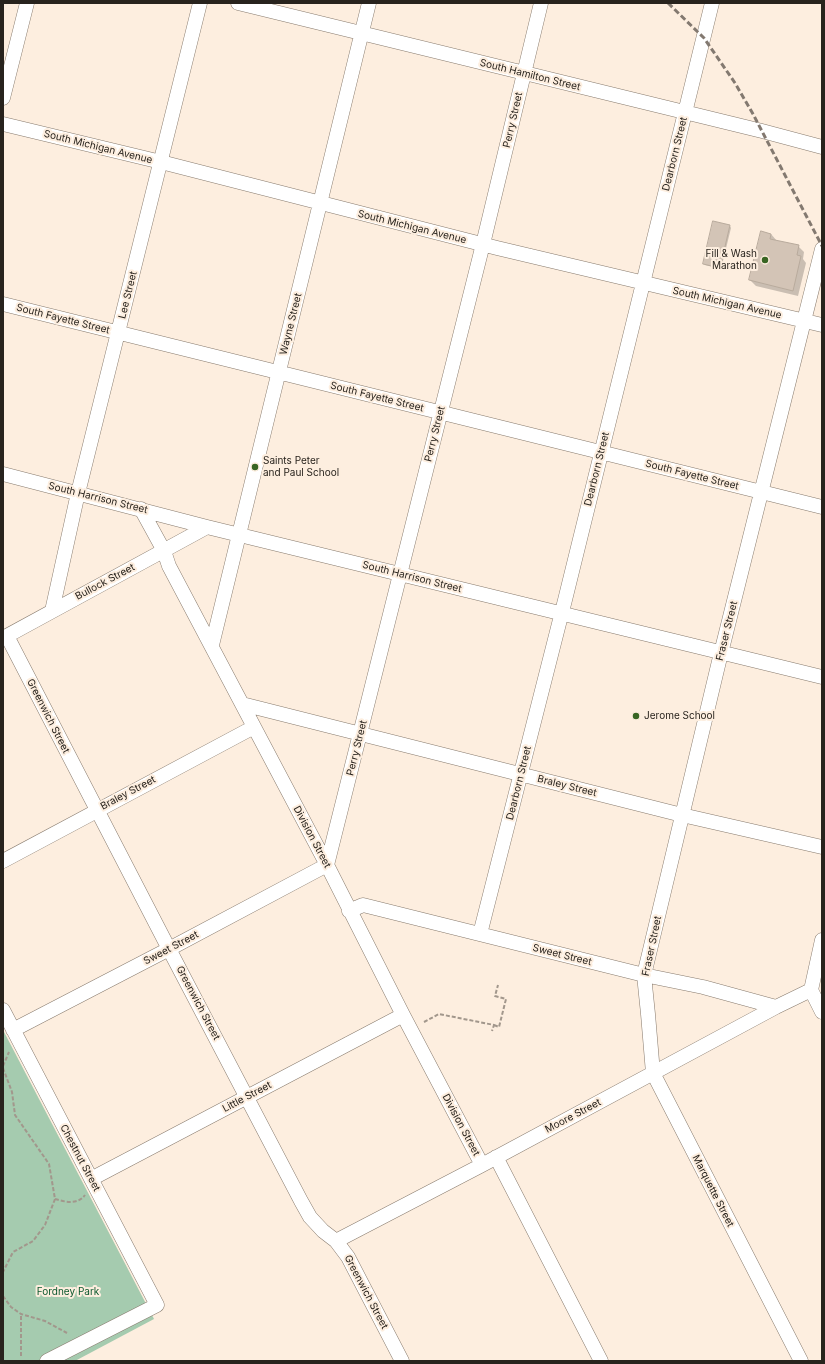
<!DOCTYPE html>
<html>
<head>
<meta charset="utf-8">
<style>
	body { margin:0 }
	#map { position:relative; width:825px; height:1364px; overflow:hidden; background:#fdeedf; font-family:Inter,sans-serif }
	canvas { display:block }
	.frame { position:absolute; inset:0; border:4px solid #28231d; pointer-events:none }
</style>
</head>
<body>
<div id="map">
<canvas width="825" height="1364"></canvas>
<div class="frame"></div>
</div>
<script>
const c = document.querySelector('canvas').getContext('2d');
c.lineJoin = 'round';
function paint(path, color) { c.fillStyle = color; c.fill(path, 'evenodd'); }
function stroke(path, color, width, dash) { c.strokeStyle = color; c.lineWidth = width; c.lineCap = dash ? 'butt' : 'round'; c.setLineDash(dash || []); c.stroke(path); }
function write(font, color, halo, rows, align = 'center') {
  c.font = font + ' Inter,sans-serif'; c.lineWidth = 4; c.setLineDash([]); c.textBaseline = 'middle'; c.strokeStyle = halo; c.fillStyle = color; for (const [text, x, y, turn = 0] of rows) {
    c.save(); c.translate(x, y); c.rotate((+turn || 0) * Math.PI / 180); c.textAlign = isNaN(turn) ? turn : align; if (halo) c.strokeText(text, 0, 0); c.fillText(text, 0, 0); c.restore();
  }
}
paint(new Path2D(`
	M3,1030L154,1319L75,1361H3Z`), '#a5cbaf');
paint(new Path2D(`
	M730,226L731,228L721,269L705,265L704,263Z
	M761,232L771,234L777,241L798,246L804,252L803,259L806,263L798,296L756,286L750,280Z`), '#0003');
const building = new Path2D(`
	M713,221L730,225L720,268L703,264Z
	M761,231L771,234L770,239L799,245L797,255L801,256L793,291L749,280Z`);
paint(building, '#d3c4b6');
stroke(building, '#b8aa9c', 1);
const minor = new Path2D(`
	M238,3L762,131L822,147
	M3,98L27,3
	M3,124L161,162L497,248L822,325
	M3,304L822,507
	M3,474L207,527L822,677
	M141,509L164,551L169,566L327,865L403,1015L482,1165
	M52,611L78,493L200,3
	M7,636L169,949L301,1201L310,1217L323,1231L336,1241L348,1257L402,1361
	M3,638L207,527
	M212,645L369,3
	M242,704L682,815L822,847
	M3,861L254,727
	M349,911L363,905L644,975L703,987L776,1007
	M480,934L565,600L712,3
	M822,940L811,990L822,1012
	M3,1010L157,1305L47,1361
	M13,1030L169,949L327,865L483,244L541,3
	M496,1157L601,1361
	M91,1179L403,1015
	M336,1241L482,1165L776,1007L811,990
	M801,1361L653,1073L648,1014L644,975L721,653L822,249`);
stroke(minor, '#887b6e', 15);
stroke(new Path2D(`
	M424,1022L439,1014L494,1025L492,1031
	M494,1025L499,1027L506,999L495,996L498,985
	M3,1066L9,1052
	M3,1068L12,1092L15,1115L49,1164L55,1199L45,1225L33,1241L13,1252L3,1272
	M55,1199C65,1202 78,1205 85,1195
	M3,1296L11,1307L21,1314L45,1321L67,1333
	M21,1356V1314`), '#a2978c', 2, [4, 2]);
stroke(minor, '#fff', 14);
stroke(new Path2D(`
	M668,3L704,38L735,83L753,114L822,246`), '#837970', 3, [6, 3]);
for (const [x, y, r, color] of [
	[765,260,4,"#386523"],
	[255,467,4,"#386523"],
	[636,716,4,"#386523"]
]) { const dot = new Path2D(); dot.arc(x, y, r, 0, 2 * Math.PI); c.fillStyle = color; c.fill(dot); stroke(dot, '#fdeedf', 1.5); }
write('10px', '#28231d', '#fdeedf', [
	["South Hamilton Street",530,75,14],
	["Perry Street",513,120,-77],
	["South Michigan Avenue",98,147,14],
	["Dearborn Street",675,154,-76],
	["South Michigan Avenue",412,227,14],
	["Lee Street",128,295,-76],
	["South Michigan Avenue",727,303,13],
	["South Fayette Street",63,319,14],
	["Wayne Street",291,324,-76],
	["South Fayette Street",377,397,14],
	["Perry Street",435,434,-76],
	["Dearborn Street",597,469,-76],
	["South Fayette Street",692,475,14],
	["South Harrison Street",98,498,14],
	["South Harrison Street",412,577,14],
	["Bullock Street",105,582,-28],
	["Fraser Street",727,631,-76],
	["Greenwich Street",48,716,63],
	["Perry Street",357,748,-76],
	["Dearborn Street",519,783,-76],
	["Braley Street",567,786,14],
	["Braley Street",128,793,-28],
	["Division Street",312,837,62],
	["Fraser Street",652,946,-78],
	["Sweet Street",171,948,-28],
	["Sweet Street",562,955,14],
	["Greenwich Street",198,1003,62],
	["Little Street",247,1097,-28],
	["Moore Street",573,1116,-28],
	["Division Street",461,1125,62],
	["Chestnut Street",80,1158,62],
	["Marquette Street",713,1191,63],
	["Greenwich Street",366,1292,62]
]);
write('10px', '#28231d', '#fdeedf', [
	["Fill & Wash",757,254,"right"],
	["Marathon",757,266,"right"],
	["Saints Peter",263,461],
	["and Paul School",263,473],
	["Jerome School",644,716]
], 'left');
write('10px', '#0b582e', '#fdeedf', [
	["Fordney Park",68,1292]
]);
</script>
</body>
</html>
